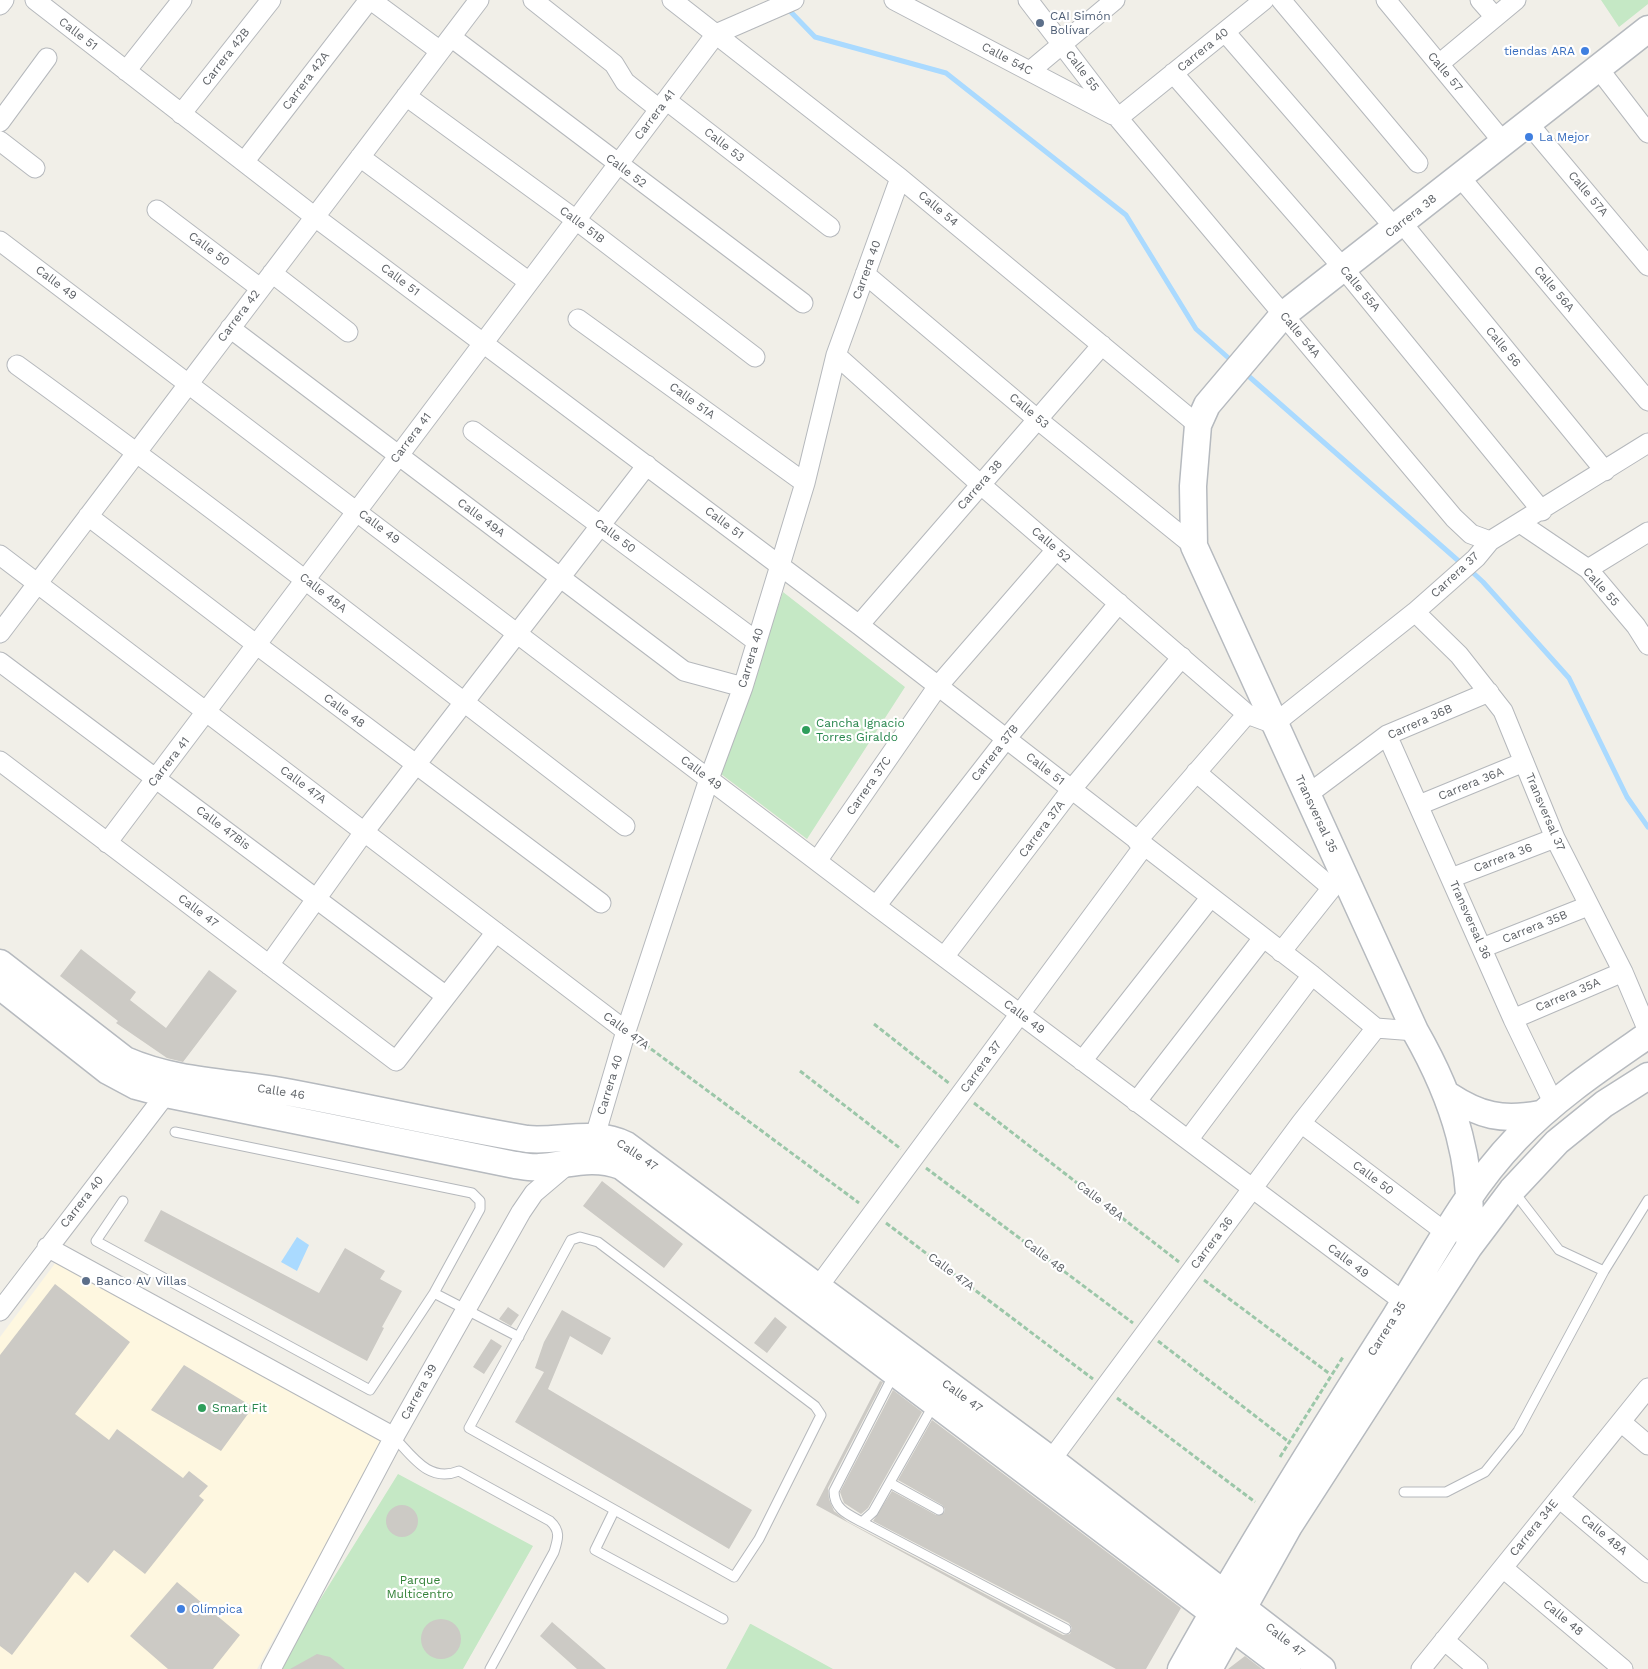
<!DOCTYPE html>
<html>
<head>
<meta charset="utf-8">
<style>
	body { margin:0 }
	canvas { display:block; background:#f1efe8 }
</style>
</head>
<body>
<canvas width="1648" height="1669"></canvas>
<script>
const c = document.querySelector('canvas').getContext('2d');
c.lineJoin = 'round';
function paint(path, color) { c.fillStyle = color; c.fill(path, 'evenodd'); }
function stroke(path, color, width, dash) { c.strokeStyle = color; c.lineWidth = width; c.lineCap = dash ? 'butt' : 'round'; c.setLineDash(dash || []); c.stroke(path); }
function write(font, color, halo, rows, align = 'center') {
  c.font = font + ' "Work Sans",sans-serif'; c.lineWidth = 4.5; c.setLineDash([]); c.textBaseline = 'middle'; c.strokeStyle = halo; c.fillStyle = color; for (const [text, x, y, turn = 0] of rows) {
    c.save(); c.translate(x, y); c.rotate((+turn || 0) * Math.PI / 180); c.textAlign = isNaN(turn) ? turn : align; if (halo) c.strokeText(text, 0, 0); c.fillText(text, 0, 0); c.restore();
  }
}
paint(new Path2D(`
	M62,1254L387,1434L257,1669H0V1337Z`), '#fef7e0');
paint(new Path2D(`
	M1601,0H1648V4L1619,27Z
	M783,592L905,687L807,839L721,774Z
	M398,1474L533,1546L463,1669H277Z
	M750,1624H751L833,1669H726Z`), '#c5e8c5');
paint(new Path2D(`
	M297,1237L309,1245L297,1271L281,1262Z`), '#aadaff');
stroke(new Path2D(`
	M787,8L815,37L946,73L1126,215L1196,329L1233,362
	M1245,373L1462,564
	M1469,569L1483,582L1569,678L1627,797L1648,827`), '#aadaff', 5);
paint(new Path2D(`
	M81,949L136,992L130,1000L166,1028L209,970L237,991L183,1062L167,1058L116,1023L118,1021L60,976Z
	M602,1181L683,1244L664,1268L583,1206Z
	M161,1210L319,1293L345,1248L385,1271L380,1279L402,1291L382,1327L384,1328L367,1361L144,1241Z
	M55,1284L130,1342L75,1414L109,1440L117,1429L183,1478L189,1471L208,1486L199,1496L204,1500L145,1574L114,1550L88,1583L75,1572L12,1655L0,1646V1355Z
	M508,1307L519,1315L511,1326L499,1319Z
	M562,1310L611,1338L602,1355L570,1336L548,1389L752,1510L729,1549L515,1422L544,1372L535,1368L544,1342Z
	M775,1317L787,1327L767,1353L754,1343Z
	M491,1339L502,1346L484,1374L473,1367Z
	M184,1365L253,1407L221,1451L151,1410Z
	M880,1381L883,1382L828,1488L829,1499L834,1511L848,1522L1063,1635L1070,1634L1072,1628L1069,1623L873,1521L892,1491L936,1515L944,1513L945,1509L942,1505L898,1480L932,1420L1181,1608L1146,1669H1116L816,1505Z
	M893,1390L922,1412L868,1508L861,1514L844,1503L840,1492Z
	M386 1521a16 16 0 1 1 32 0a16 16 0 1 1-32 0Z
	M177,1582L240,1635L213,1669H168L130,1636Z
	M421 1639a20 20 0 1 1 40 0a20 20 0 1 1-40 0Z
	M552,1622L606,1669H577L540,1636Z
	M317,1654L330,1657L345,1669H290Z
	M1245,1656L1262,1669H1228Z`), '#cccac5');
const lane = new Path2D(`
	M1515,1193L1559,1250L1604,1271
	M123,1201L96,1241L370,1390L434,1293L480,1209V1201L472,1193L175,1132
	M580,1237L598,1242L815,1406L821,1415L759,1539L734,1577L469,1428L571,1240Z
	M434,1293L519,1337
	M894,1374L834,1491C834,1509 847,1514 862,1522L873,1512L933,1406
	M394,1437C413,1457 429,1483 459,1471L550,1521C561,1531 558,1539 554,1552L490,1669
	M890,1483L939,1510
	M1404,1492H1446L1485,1472L1518,1431L1604,1271L1648,1200
	M614,1511L595,1550L723,1619
	M862,1522L1066,1629`);
const street = new Path2D(`
	M35,0L315,217L859,625L1312,975L1376,1028L1415,1031
	M371,0L440,51
	M533,0L614,64L625,82L659,109
	M672,0L900,178L1198,425
	M894,0L1113,115
	M1028,0L1118,118L1454,518L1471,534L1490,541
	M1281,0L1418,163
	M1386,0L1504,143
	M1480,0L1495,17
	M0,5L4,0
	M1225,32L1395,228
	M451,37L803,303
	M1439,64L1516,0
	M1598,68L1648,133
	M126,71L182,0
	M1030,71L1115,0
	M1173,73L1344,269L1542,511
	M406,96L576,220L755,357
	M666,100L830,227
	M181,114L271,0
	M1118,118L1264,0
	M0,122L47,58
	M1528,123L1648,266
	M0,141L35,168
	M360,157L529,282
	M244,162L369,0
	M1460,177L1648,401
	M157,210L260,288
	M1402,223L1605,471
	M0,241L876,906L1404,1302
	M272,273L348,332
	M865,274L1037,419L1194,546
	M578,319L805,483
	M230,328L684,671L743,687
	M836,355L980,484L1247,714L1274,724L1415,612L1476,558L1490,541L1648,443
	M17,365C223,514 423,671 625,826
	M473,431L756,641
	M88,516L257,645L601,903
	M1520,523L1588,569L1636,626L1648,645
	M0,555L626,1031
	M1588,569L1648,532
	M1415,612L1459,655L1503,711L1555,838L1623,972L1648,1031
	M859,625L1102,345
	M0,633L479,0
	M0,662L446,996
	M1387,735L1513,1019L1554,1104
	M0,761L396,1061L496,932
	M1196,772L1332,888
	M1307,795L1387,735L1489,692
	M1419,805L1524,762
	M1137,841L1247,714
	M107,843L716,34L794,0
	M817,861L938,686L1056,550
	M1451,878L1555,838
	M876,906L1006,739L1119,603
	M1482,948L1588,906
	M1281,952L1339,879
	M944,957L1071,790L1182,657
	M269,965L364,832L647,465
	M1513,1019L1623,972
	M1082,1061L1210,898
	M1136,1102L1263,938
	M1301,1123L1445,1232
	M1188,1140L1312,975
	M47,1247L394,1437
	M818,1287L1144,846
	M0,1311L166,1094
	M1621,1422L1648,1445
	M1051,1460L1301,1123L1376,1028
	M1559,1498L1648,1573
	M1503,1568L1623,1669
	M1444,1640L1478,1669
	M271,1669L394,1437L521,1212L534,1193L573,1160L595,1136L626,1031L709,779L743,687L805,483L836,355L900,178
	M1421,1669L1648,1388`);
const secondary = new Path2D(`
	M0,963L125,1060C175,1082 228,1082 281,1091C363,1106 444,1125 527,1139C560,1142 594,1129 626,1145L1051,1460L1322,1669
	M0,986L108,1071L136,1086L166,1094L515,1165C523,1166 532,1168 539,1167C568,1165 592,1155 621,1166L1287,1669
	M1448,1095C1480,1116 1502,1121 1540,1114
	M1469,1247C1475,1166 1455,1101 1415,1031L1194,546L1193,486L1198,425L1207,405L1283,315L1648,29
	M1181,1669C1248,1549 1321,1433 1395,1317C1433,1256 1466,1191 1516,1139C1555,1098 1602,1067 1648,1035
	M1209,1669L1289,1526L1469,1247L1512,1190L1557,1142L1604,1104L1648,1076`);
stroke(lane, '#b5b8bc', 11);
stroke(street, '#b5b8bc', 21);
stroke(secondary, '#b6babf', 29);
stroke(new Path2D(`
	M874,1024L950,1084
	M639,1040L859,1203
	M800,1071L901,1149
	M974,1103L1179,1262
	M926,1168L1133,1323
	M886,1223L1093,1379
	M1204,1280L1330,1374
	M1158,1341L1289,1442
	M1117,1398L1255,1502
	M1280,1457L1343,1357`), '#9cc7a9', 3, [5, 2.5]);
stroke(lane, '#fff', 9);
stroke(street, '#fff', 19);
stroke(secondary, '#fff', 26);
for (const [x, y, r, color] of [
	[1040,23,5,"#5c6f8a"],
	[1585,51,5,"#3f7fe0"],
	[1529,137,5,"#3f7fe0"],
	[806,730,5,"#2e9e5b"],
	[86,1281,5,"#5c6f8a"],
	[202,1408,5,"#2e9e5b"],
	[181,1609,5,"#3f7fe0"]
]) { const dot = new Path2D(); dot.arc(x, y, r, 0, 2 * Math.PI); c.fillStyle = color; c.fill(dot); stroke(dot, '#fff', 2); }
write('12px', '#4e5e75', '#fff', [
	["CAI Simón",1050,16],
	["Bolívar",1050,30],
	["Banco AV Villas",96,1281]
], 'left');
write('12px', '#5f6368', '#fff', [
	["Calle 51",78,34,38],
	["Carrera 40",1203,50,-39],
	["Carrera 42B",226,57,-52],
	["Calle 54C",1007,59,28],
	["Calle 55",1082,71,53],
	["Calle 57",1445,72,50],
	["Carrera 42A",306,81,-53],
	["Carrera 41",655,115,-53],
	["Calle 53",724,145,38],
	["Calle 52",626,171,37],
	["Calle 57A",1588,194,50],
	["Calle 54",938,209,40],
	["Carrera 38",1411,216,-38],
	["Calle 51B",582,225,37],
	["Calle 50",209,249,37],
	["Carrera 40",867,270,-70],
	["Calle 51",400,280,37],
	["Calle 49",56,283,37],
	["Calle 55A",1360,289,50],
	["Calle 56A",1554,289,50],
	["Carrera 42",239,316,-53],
	["Calle 54A",1300,335,50],
	["Calle 56",1503,347,51],
	["Calle 51A",692,401,36],
	["Calle 53",1029,411,40],
	["Carrera 41",411,438,-53],
	["Carrera 38",980,485,-49],
	["Calle 49A",481,518,37],
	["Calle 51",724,523,37],
	["Calle 49",379,527,37],
	["Calle 50",615,536,37],
	["Calle 52",1051,545,41],
	["Carrera 37",1455,575,-43],
	["Calle 55",1601,587,48],
	["Calle 48A",323,593,38],
	["Carrera 40",751,658,-73],
	["Calle 48",344,711,37],
	["Carrera 36B",1420,722,-24],
	["Carrera 37B",995,753,-52],
	["Carrera 41",169,762,-52],
	["Calle 51",1045,769,38],
	["Calle 49",701,773,37],
	["Carrera 36A",1471,784,-22],
	["Calle 47A",303,785,37],
	["Carrera 37C",869,786,-55],
	["Transversal 37",1545,812,67],
	["Transversal 35",1316,814,65],
	["Calle 47Bis",223,828,37],
	["Carrera 37A",1042,829,-53],
	["Carrera 36",1503,858,-21],
	["Calle 47",198,911,37],
	["Transversal 36",1470,920,66],
	["Carrera 35B",1535,927,-22],
	["Carrera 35A",1568,995,-23],
	["Calle 49",1024,1017,37],
	["Calle 47A",626,1031,37],
	["Carrera 37",981,1067,-54],
	["Carrera 40",610,1085,-73],
	["Calle 46",281,1092,9],
	["Calle 47",637,1155,34],
	["Calle 50",1373,1178,37],
	["Calle 48A",1100,1201,38],
	["Carrera 40",82,1202,-52],
	["Carrera 36",1212,1243,-53],
	["Calle 48",1044,1256,37],
	["Calle 49",1348,1261,37],
	["Calle 47A",951,1272,37],
	["Carrera 35",1387,1329,-58],
	["Carrera 39",419,1392,-61],
	["Calle 47",962,1396,36],
	["Carrera 34E",1534,1528,-51],
	["Calle 48A",1604,1535,40],
	["Calle 48",1563,1618,40],
	["Calle 47",1285,1640,38]
]);
write('12px', '#366cbe', '#fff', [
	["tiendas ARA",1575,51,"right"],
	["La Mejor",1539,137],
	["Olímpica",191,1609]
], 'left');
write('12px', '#27864d', '#fff', [
	["Cancha Ignacio",816,723],
	["Torres Giraldo",816,737],
	["Smart Fit",212,1408]
], 'left');
write('12px', '#348238', '#fff', [
	["Parque",420,1580],
	["Multicentro",420,1594]
]);
</script>
</body>
</html>
